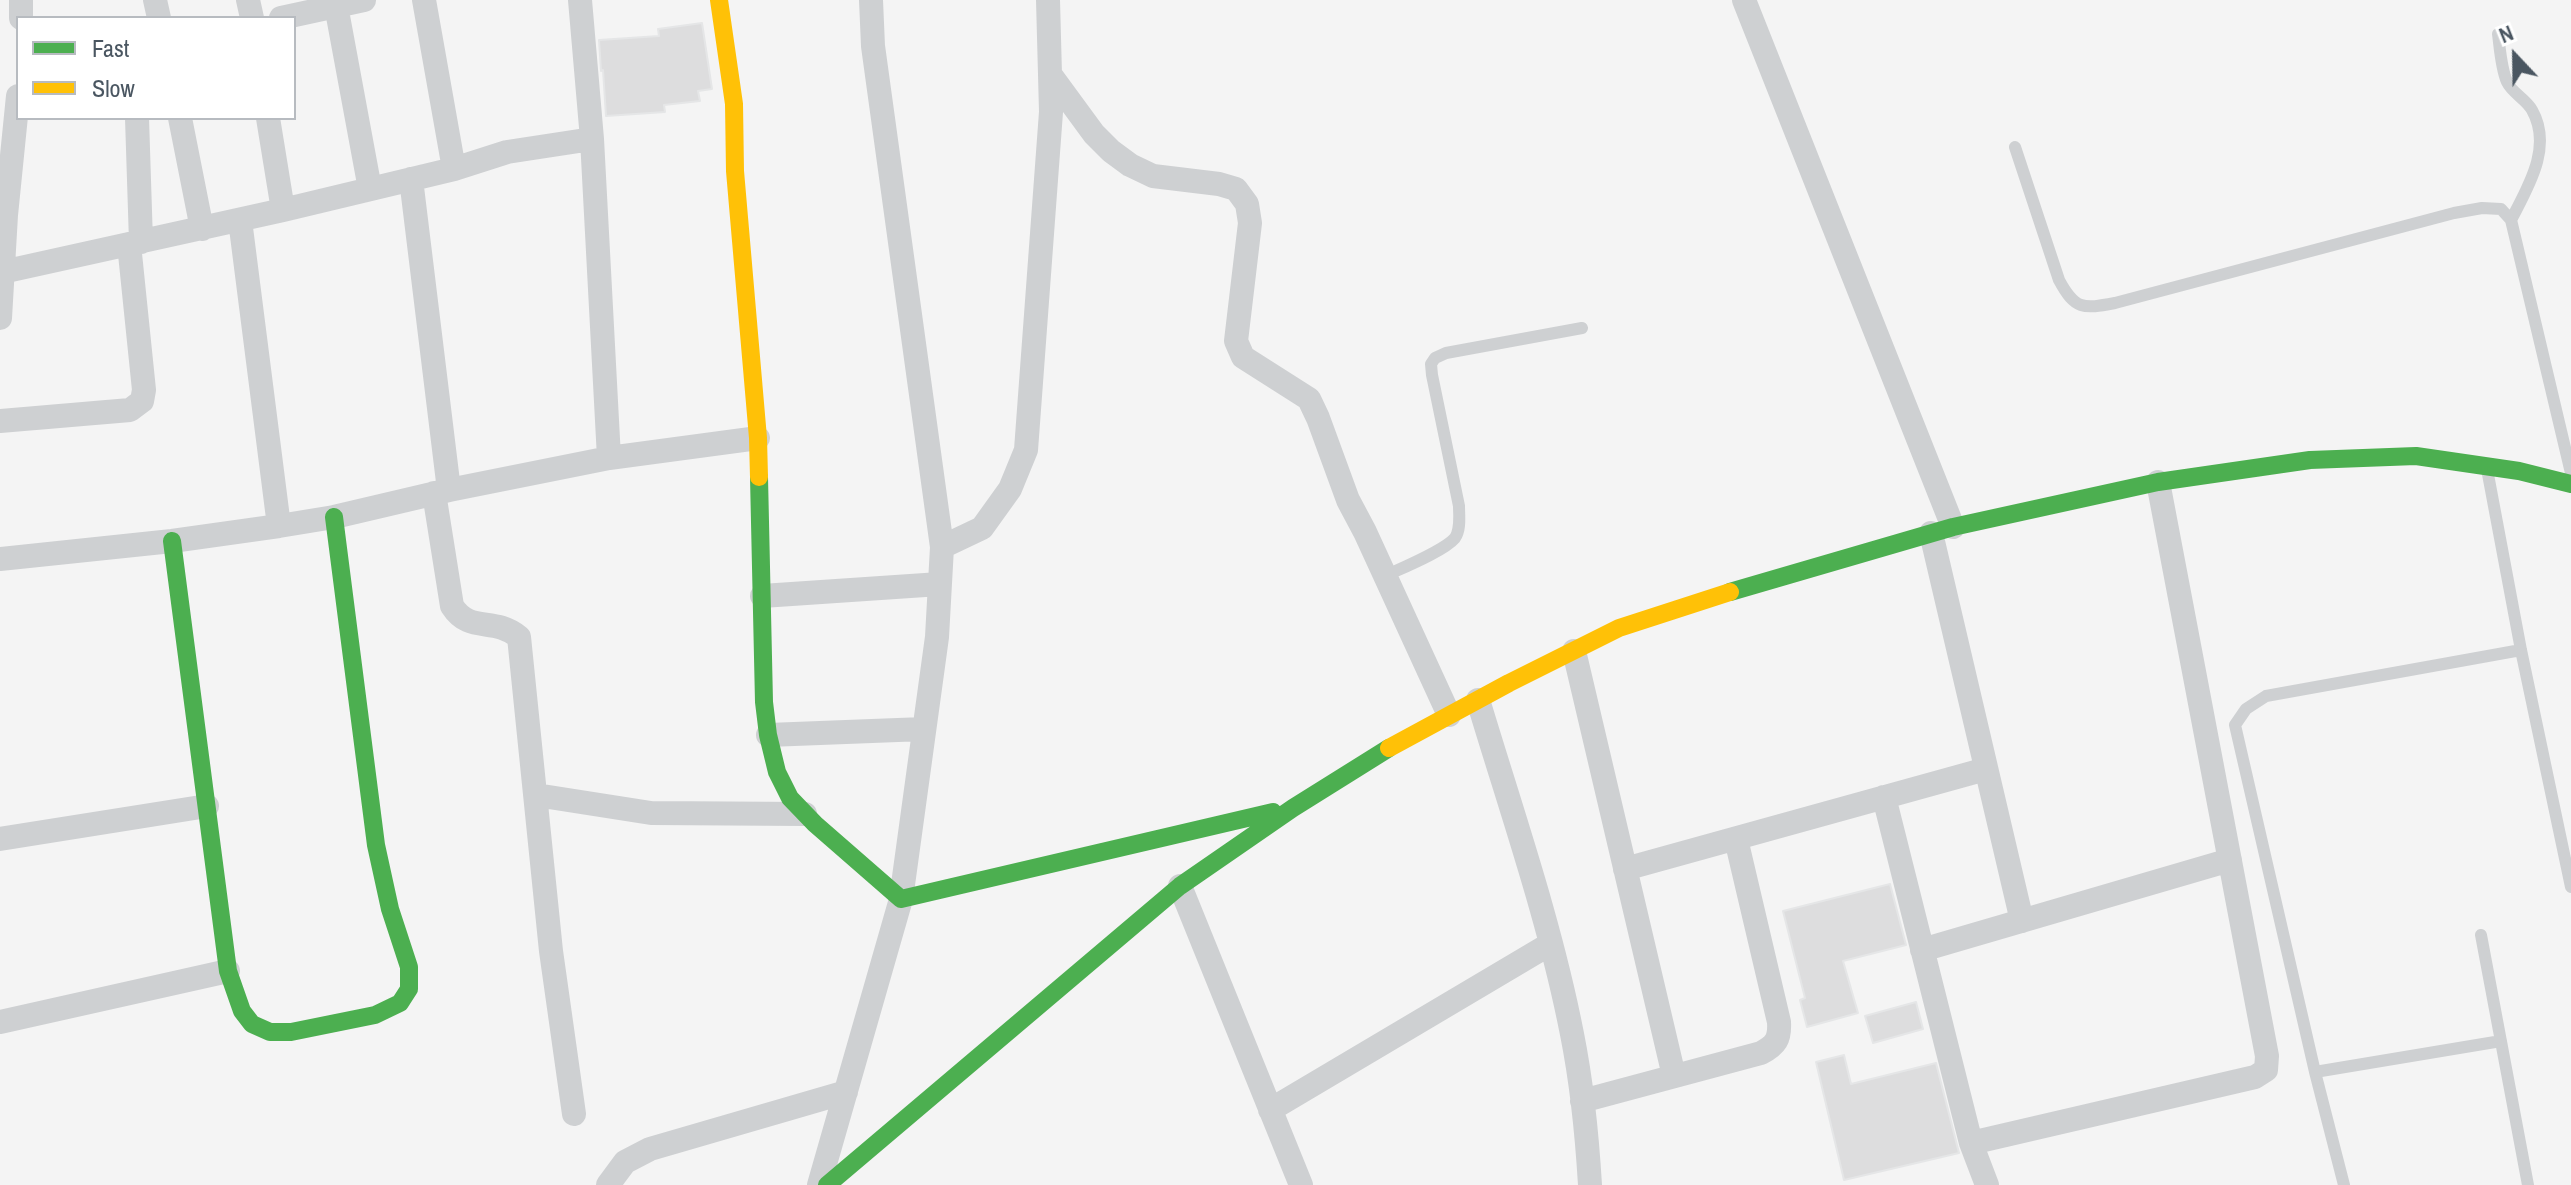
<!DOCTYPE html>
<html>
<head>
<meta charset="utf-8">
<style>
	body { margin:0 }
	#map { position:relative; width:2571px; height:1185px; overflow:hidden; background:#f4f4f4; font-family:"Archivo Narrow",sans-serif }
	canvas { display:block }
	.legend { position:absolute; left:16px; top:16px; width:280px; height:104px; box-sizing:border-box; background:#fff; border:2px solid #b7bbc0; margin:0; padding:10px 14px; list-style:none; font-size:24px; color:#4a5661 }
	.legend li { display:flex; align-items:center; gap:16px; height:40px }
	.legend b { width:40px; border:2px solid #b7bbc0 }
	.north { position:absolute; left:2475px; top:16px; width:80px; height:80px; -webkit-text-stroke:6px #fff; paint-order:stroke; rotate:338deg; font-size:22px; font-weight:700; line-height:32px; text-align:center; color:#4a5661 }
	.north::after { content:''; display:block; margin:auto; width:28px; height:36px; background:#4a5661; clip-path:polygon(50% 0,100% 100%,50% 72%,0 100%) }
</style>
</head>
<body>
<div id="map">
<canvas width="2571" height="1185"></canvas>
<ul class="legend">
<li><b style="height:10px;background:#4caf50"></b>Fast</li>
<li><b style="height:10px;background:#ffc107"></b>Slow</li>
</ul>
<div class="north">N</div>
</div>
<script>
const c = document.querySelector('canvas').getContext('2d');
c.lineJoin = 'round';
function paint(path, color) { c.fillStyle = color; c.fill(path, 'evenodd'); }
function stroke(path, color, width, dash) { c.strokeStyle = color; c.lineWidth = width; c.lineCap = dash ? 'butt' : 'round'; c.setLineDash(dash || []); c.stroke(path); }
const building = new Path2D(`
	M702,23L712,89L698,91L700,101L664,105L665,112L606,116L603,70L601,71L599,40L659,36L658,29Z
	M1890,884L1906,945L1843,961L1858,1013L1807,1027L1800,1000L1805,998L1783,911Z
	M1916,1002L1923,1029L1873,1043L1865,1016Z
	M1844,1055L1851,1084L1936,1063L1959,1153L1844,1180L1816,1062Z`);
paint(building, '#ddddde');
stroke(building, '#e5e6e7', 2);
stroke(new Path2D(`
	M2498,34C2500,49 2501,68 2507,82C2512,93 2526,99 2532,110C2553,147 2528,187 2511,220
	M2015,147L2059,280C2075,310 2083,309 2115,303L2454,213L2482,208L2501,209L2511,220L2516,241L2571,473
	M2487,469L2521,650L2571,887
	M1385,576C1402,568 1444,551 1455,538C1461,529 1459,516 1459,506L1432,375L1431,364L1435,358L1446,353L1582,328
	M2481,935L2528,1185
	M2315,1072L2501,1041
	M2344,1185L2315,1072L2235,725L2246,709L2266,696L2521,650`), '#ced0d2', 12);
stroke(new Path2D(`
	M155,0L159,18
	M248,0L252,18
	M335,0L370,189
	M424,0L454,169
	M580,0L592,139L609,458
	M1744,0L1953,527
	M21,18V0
	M281,18L364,0
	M1050,74L1094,134L1111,151L1130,165L1153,176L1219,184L1236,189L1247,204L1250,223L1236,341L1243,357L1309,399L1318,418L1348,500L1365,532L1449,715
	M137,118L141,242
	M180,118L202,229
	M268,118L283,210
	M411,179L449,490
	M240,220L279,526
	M2,272L283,210L454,169L507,152L592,139
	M0,318L6,215L18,96
	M0,421L130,410L142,401L144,390L129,244
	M434,493L452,606C470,634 493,616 519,637L551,951L574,1114
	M1931,533L2022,921
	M942,547L982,528L1010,489L1026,450L1051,112L1048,0
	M0,559L172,541L279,526L334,517L449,490L609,458L758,438
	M762,596L940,584
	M1574,651L1674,1076
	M1478,700C1511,810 1550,921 1572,1034C1582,1084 1587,1135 1590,1185
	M768,735L924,729
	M536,795L651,813L805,814
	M1884,797L1971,1143L1987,1185
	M0,839L207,806
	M1625,869L1986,769
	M1180,886L1301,1185
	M1922,950L2230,860
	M0,1022L228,971
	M1582,1101L1761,1053C1776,1045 1780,1039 1779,1022L1736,839
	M1270,1110L1550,944
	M1971,1143L2255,1077L2266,1070L2267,1056L2158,482
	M608,1185L625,1162L650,1149L846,1092
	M819,1185L901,899L937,637L942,547L873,46L871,0`), '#ced0d2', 24);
stroke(new Path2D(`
	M759,477L764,702L768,735L777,772L790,798L815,824L901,899L1273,812
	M172,541L228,971L242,1011L252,1024L270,1032H291L375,1015L400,1003L409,989V967L390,909L376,845L334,517
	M1730,592L1953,527L2158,482L2310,460L2416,456L2519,471L2571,484
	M827,1185L1180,886L1293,808L1389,748`), '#4caf50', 18);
stroke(new Path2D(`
	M719,0L734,104L735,171L758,438L759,477
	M1389,748L1509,683L1619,628L1730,592`), '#ffc107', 18);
</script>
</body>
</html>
